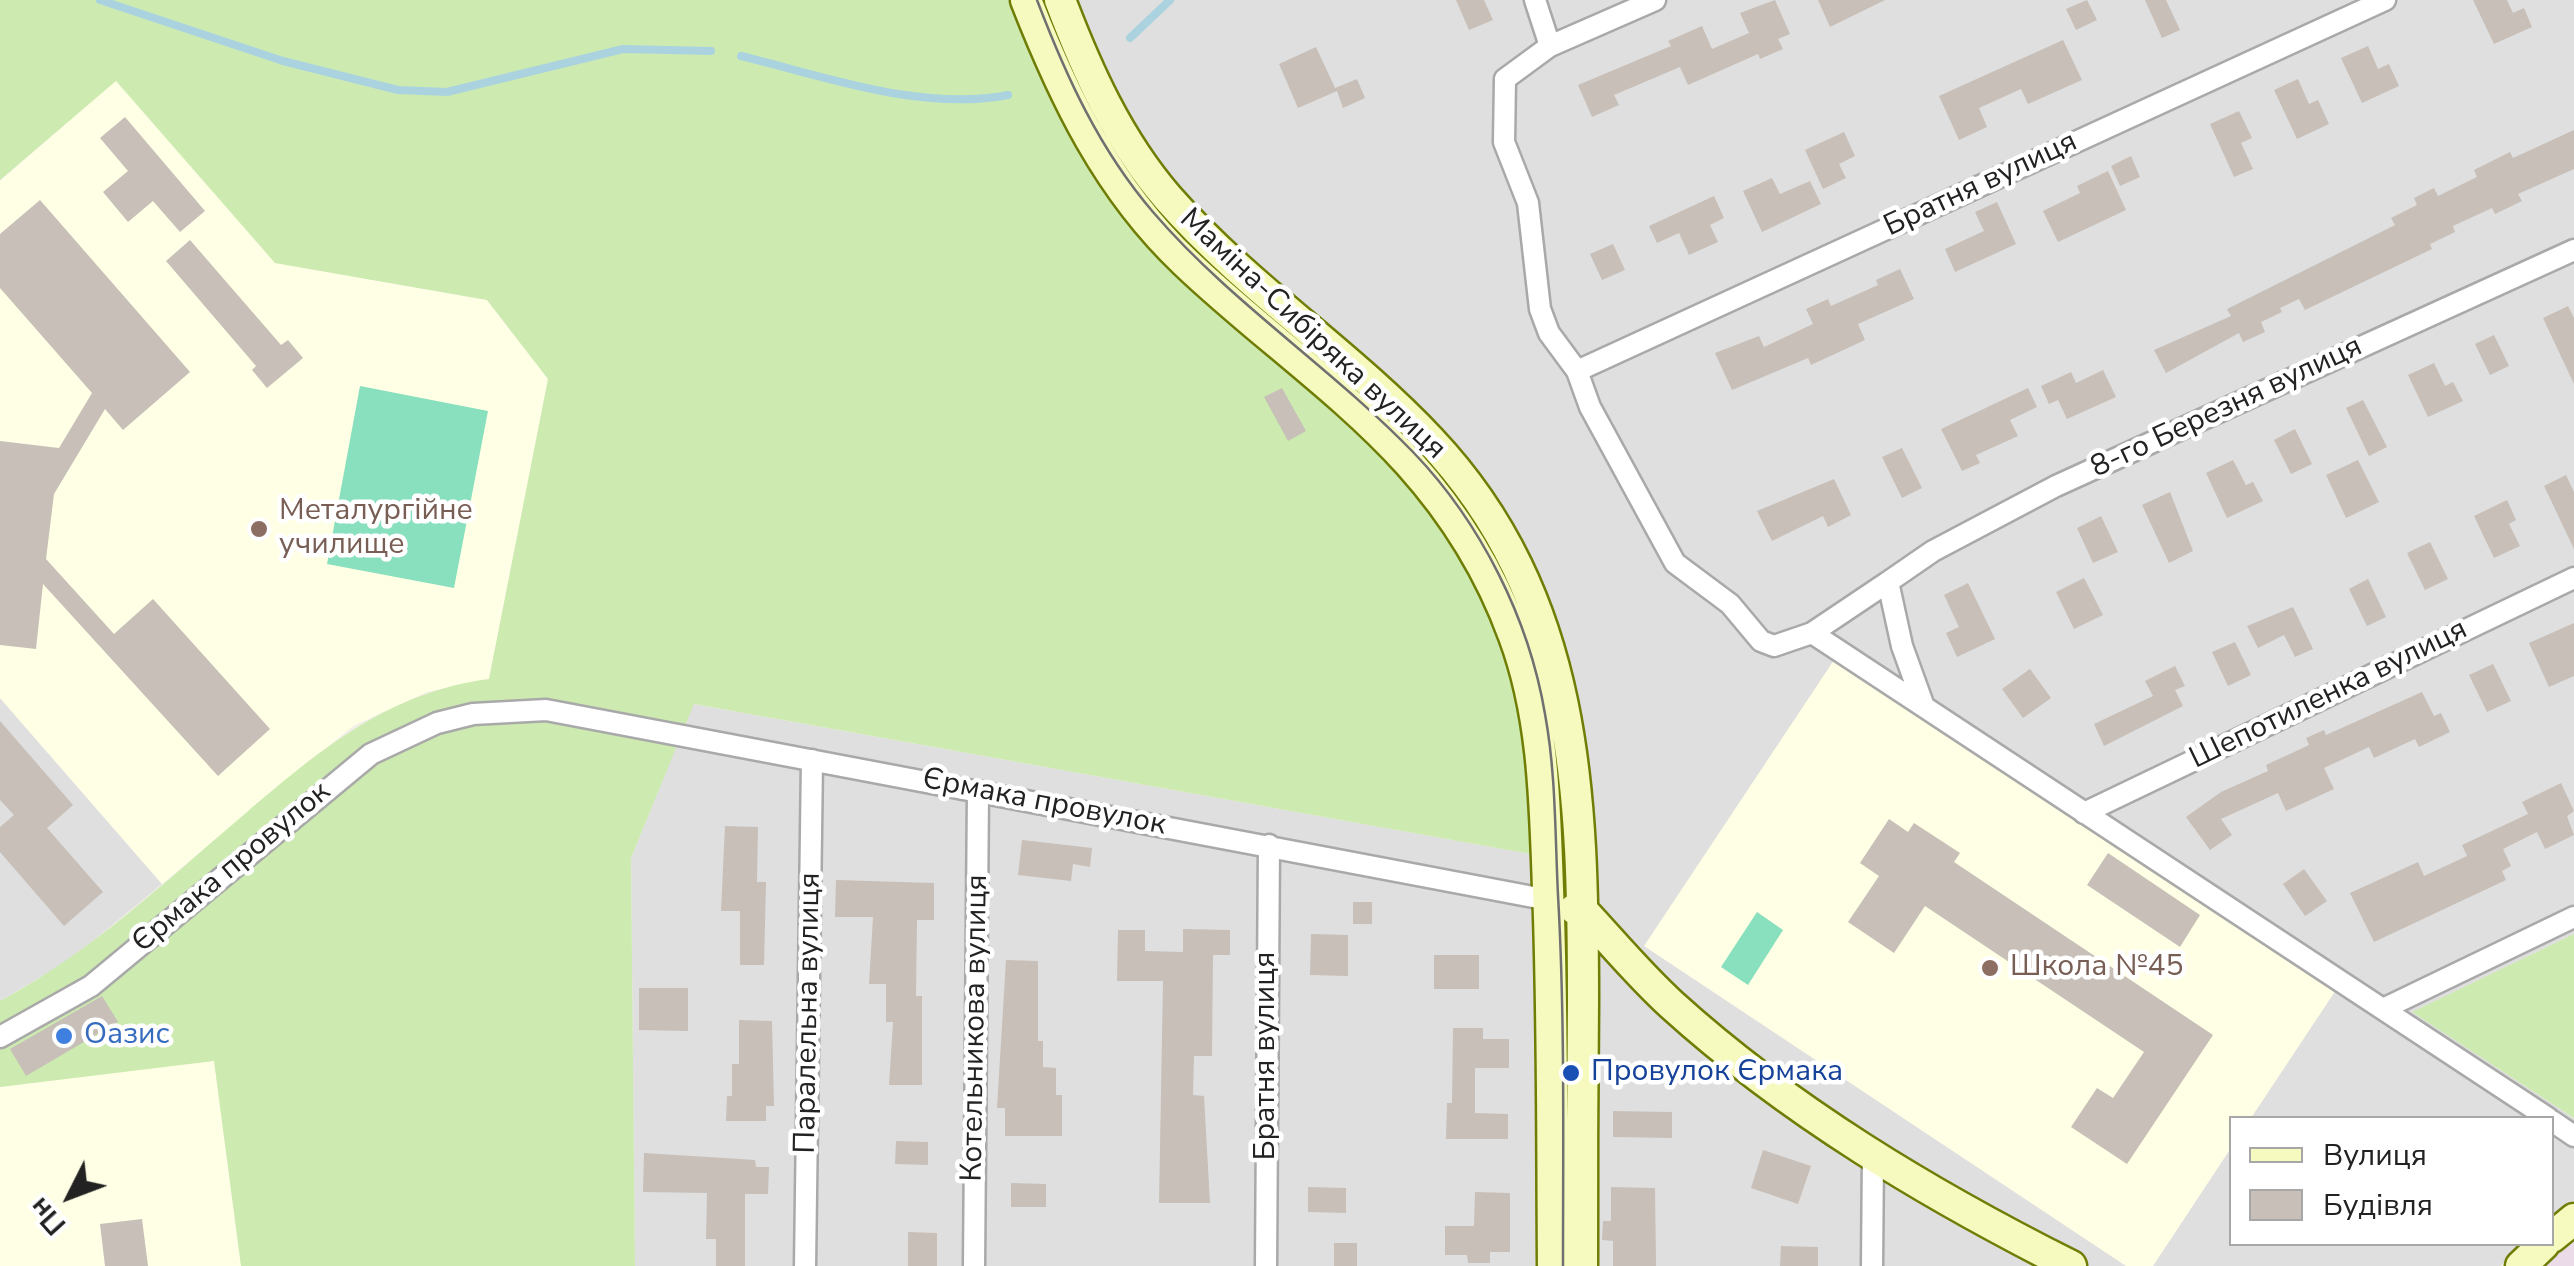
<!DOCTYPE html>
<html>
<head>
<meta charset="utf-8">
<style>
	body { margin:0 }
	#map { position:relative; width:2574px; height:1266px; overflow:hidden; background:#f2efe9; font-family:"Nunito Sans",sans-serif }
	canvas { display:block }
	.legend { position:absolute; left:2229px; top:1116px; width:325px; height:130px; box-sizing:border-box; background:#fff; border:2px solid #a7a7a7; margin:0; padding:12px 18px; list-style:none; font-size:30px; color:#222 }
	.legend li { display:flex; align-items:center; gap:20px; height:50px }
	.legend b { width:50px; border:2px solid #a7a7a7 }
	.north { position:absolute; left:20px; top:1146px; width:100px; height:100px; -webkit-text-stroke:8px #fff; paint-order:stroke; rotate:228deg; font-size:28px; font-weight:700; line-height:40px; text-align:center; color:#222 }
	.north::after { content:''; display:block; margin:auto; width:35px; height:45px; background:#222; clip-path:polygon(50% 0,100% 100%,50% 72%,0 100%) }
</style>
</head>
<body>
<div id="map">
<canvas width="2574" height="1266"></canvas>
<ul class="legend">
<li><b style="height:12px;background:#f7fabf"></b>Вулиця</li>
<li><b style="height:28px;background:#c7bfb8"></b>Будівля</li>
</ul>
<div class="north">Пн</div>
</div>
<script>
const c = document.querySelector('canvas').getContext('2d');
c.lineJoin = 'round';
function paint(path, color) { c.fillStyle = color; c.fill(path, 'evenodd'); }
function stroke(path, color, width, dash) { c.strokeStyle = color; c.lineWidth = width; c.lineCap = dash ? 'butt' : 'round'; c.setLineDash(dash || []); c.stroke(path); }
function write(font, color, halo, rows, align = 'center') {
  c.font = font + ' "Nunito Sans",sans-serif'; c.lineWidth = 9; c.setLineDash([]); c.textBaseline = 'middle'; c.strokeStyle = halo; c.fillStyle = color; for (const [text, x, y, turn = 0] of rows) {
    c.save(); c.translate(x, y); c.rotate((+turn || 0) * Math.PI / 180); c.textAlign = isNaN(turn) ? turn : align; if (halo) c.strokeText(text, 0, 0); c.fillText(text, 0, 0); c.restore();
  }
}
paint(new Path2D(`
	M1069,0H2574V934L2413,1012L2574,1118V1200L2552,1218V1118H2232V1244H2523L2500,1266H1590L1591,913L1518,547L1213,232L1139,145Z
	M0,698L162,884L71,959L0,1001Z
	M693,704L1536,855L1535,1266H635L631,858Z`), '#e0dfdf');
paint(new Path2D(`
	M2574,1238V1266H2542L2554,1255Z`), '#ebdbe8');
paint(new Path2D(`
	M116,80L275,263L487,300L548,379L489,679L427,692L353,726L162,884L0,698V181Z
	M1834,660L2336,990L2251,1118H2232L2231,1148L2153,1266H2126L1644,946Z
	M214,1060L241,1266H0V1087Z`), '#ffffe5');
paint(new Path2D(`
	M0,0H1016L1066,119L1441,517L1506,641L1525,716L1536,855L694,704L631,858L635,1266H241L214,1061L0,1087V1001C92,952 168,879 247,812C321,749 389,692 489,679L548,379L487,300L275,263L116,81L0,180Z
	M2574,934V1118L2412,1012Z`), '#cdebb0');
paint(new Path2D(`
	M360,386L488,411L454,588L327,564Z
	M1757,912L1783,930L1748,985L1721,967Z`), '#88e0be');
stroke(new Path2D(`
	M100,0L283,61L398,90L447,92L623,49L711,51
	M1130,38L1170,0
	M741,56C824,76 921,112 1008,95`), '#aad3df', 8);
paint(new Path2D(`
	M1456,0H1484L1493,20L1469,30Z
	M1775,0L1790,34L1778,39L1783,49L1760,59L1758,54L1688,85L1680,67L1614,95L1619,105L1592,117L1578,85L1671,46L1668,41L1702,26L1712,49L1749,33L1740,13Z
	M1818,0H1885L1830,27Z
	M2087,0L2097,20L2076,30L2066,9Z
	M2145,0H2166L2180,30L2162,38Z
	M2473,0H2507L2513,13L2524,8L2532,27L2494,44Z
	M2063,40L2082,80L2028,104L2021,89L1979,108L1987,127L1959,140L1939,96Z
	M2368,46L2378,69L2389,64L2399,86L2362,103L2341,58Z
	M1316,47L1335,88L1357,79L1365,98L1343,108L1337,91L1298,108L1279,64Z
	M2298,79L2309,104L2318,100L2329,124L2297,139L2274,90Z
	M2239,111L2252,138L2241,143L2253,169L2234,177L2210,124Z
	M125,117L205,211L180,232L153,201L128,222L103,192L128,171L100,138Z
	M2574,130V169L2518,194L2522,201L2495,214L2492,208L2453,226L2455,232L2430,244L2432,249L2305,310L2299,299L2280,308L2282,312L2261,322L2265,332L2243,342L2239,333L2166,373L2154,350L2231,316L2227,309L2395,225L2391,218L2417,205L2414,198L2434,188L2438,196L2477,177L2474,170L2510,152L2513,158Z
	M1844,132L1855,156L1839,164L1846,178L1823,189L1805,150Z
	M2131,156L2140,177L2120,186L2111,166Z
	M2108,171L2126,210L2058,242L2043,211L2080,193L2077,186Z
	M1772,178L1780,194L1810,181L1821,204L1762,232L1743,191Z
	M1714,196L1724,218L1710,225L1718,242L1689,255L1679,233L1657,243L1649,226Z
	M40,200L190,372L123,430L105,409L54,494L46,559L114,634L153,599L270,729L218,776L43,584L36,649L0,645V441L59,448L92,393L0,288V234Z
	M1997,202L2016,244L1955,272L1945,249L1984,231L1975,212Z
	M190,240L281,345L288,340L303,358L267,388L252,370L256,366L166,261Z
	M1613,244L1625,270L1602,280L1590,254Z
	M1900,269L1914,299L1858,324L1865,340L1811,365L1808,358L1732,390L1715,353L1759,336L1764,347L1813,324L1806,309L1828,299L1831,306L1878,285L1876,280Z
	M2568,306L2574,318V384L2543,318Z
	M2494,335L2509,366L2490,375L2475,344Z
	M2434,363L2445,386L2453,382L2463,401L2428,417L2408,375Z
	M2103,370L2116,397L2067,419L2058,400L2049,404L2041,386L2071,372L2076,383Z
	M1282,388L1306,431L1288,441L1264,397Z
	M2028,388L2037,407L2010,420L2018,436L1976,455L1980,463L1962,471L1941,429Z
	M2363,400L2387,447L2369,456L2346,408Z
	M2295,429L2312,464L2291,474L2274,440Z
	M1902,448L1922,488L1902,498L1882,457Z
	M2233,460L2246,485L2253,482L2263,501L2227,518L2206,473Z
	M2358,460L2379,502L2346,518L2326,475Z
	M2566,475L2574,492V549L2544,486Z
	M1834,479L1851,515L1828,527L1823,516L1772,541L1757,511Z
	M2170,492L2193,551L2169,563L2142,505Z
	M2507,500L2516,520L2509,524L2520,546L2494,558L2474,516Z
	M2101,516L2118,552L2093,563L2077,528Z
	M2430,542L2448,579L2425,590L2407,553Z
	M2084,578L2103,615L2074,629L2056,592Z
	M2368,579L2386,617L2367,626L2349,589Z
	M1968,583L1995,639L1957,657L1946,633L1959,627L1944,595Z
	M2293,607L2313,649L2295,657L2284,635L2258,648L2247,626Z
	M2574,623V676L2549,687L2529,643Z
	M2235,642L2251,675L2228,686L2212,652Z
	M2493,664L2511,701L2487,712L2469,675Z
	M2175,666L2185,686L2175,690L2183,706L2104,746L2094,724L2153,696L2145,681Z
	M2030,669L2051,698L2023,718L2002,689Z
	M2422,692L2434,716L2441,713L2450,732L2419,747L2415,739L2374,758L2369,747L2324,768L2334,789L2286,811L2278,793L2221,819L2232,835L2210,850L2186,817L2221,792L2268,771L2266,765L2309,745L2306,738L2324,730L2326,735Z
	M0,721L73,805L47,828L103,892L64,926L0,852V827L14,815L0,800Z
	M2561,783L2574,811L2567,816L2574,835L2545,849L2537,832L2503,849L2511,866L2502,871L2506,880L2374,942L2350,893L2418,862L2424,876L2467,856L2462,845L2528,814L2522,802Z
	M1889,819L1908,832L1914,823L1960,853L1954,862L2213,1035L2127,1164L2071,1127L2097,1088L2113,1098L2144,1052L1925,906L1894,953L1848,922L1879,876L1860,863Z
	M725,826L758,827L757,882H766L764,965H740V911H721Z
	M1022,840L1092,848L1090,867L1073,864L1071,881L1018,875Z
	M2108,853L2200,915L2180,947L2087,885Z
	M2304,869L2327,901L2305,916L2283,884Z
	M836,880L934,883V920H917L916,996H922V1085H889L893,1022H886V984H869L873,917H835Z
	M1353,902H1372V924H1353Z
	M1183,929L1230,930V955H1213L1212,1056H1194L1193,1095L1204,1096L1210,1203H1159L1163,981H1117L1118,930H1145V951L1183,952Z
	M1311,934L1348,935V976L1310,975Z
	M1434,955H1479V989H1434Z
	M1006,960L1038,961V1041H1043V1067L1056,1068V1095H1062V1136H1005V1108H997Z
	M639,988H688V1031L639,1030Z
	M102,996L118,1022L26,1076L10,1049Z
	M739,1020L772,1021L774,1106H766V1121H726L727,1096H732V1064H739Z
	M1453,1028H1483V1039H1509V1068H1475V1113L1508,1114V1139H1446L1447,1103H1452Z
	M1613,1111L1672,1112V1138L1613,1137Z
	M896,1141L928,1142V1165L895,1164Z
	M1763,1150L1811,1166L1798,1204L1751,1188Z
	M644,1153L755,1160L756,1167H769L768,1194H745V1266H716V1239H706L707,1193L643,1192Z
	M1011,1183L1046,1184V1207H1011Z
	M1308,1187L1346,1188V1213L1308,1212Z
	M1611,1187L1655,1188L1656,1266H1613V1241L1602,1240L1603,1221H1611Z
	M1475,1192L1510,1193V1252H1490V1263H1468L1467,1255H1445V1226H1474Z
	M142,1219L148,1266H105L100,1224Z
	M908,1232L937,1233V1266H908Z
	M1334,1243H1357V1266H1334Z
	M1781,1246L1818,1247V1266H1780Z`), '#c7bfb8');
const street = new Path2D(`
	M1535,0L1550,46
	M1655,0L1550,46L1505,79L1504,142L1528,203L1540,309L1549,333L1577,371L1590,407L1675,563L1730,604L1761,641L1774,646L1812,633L1888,582L1902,646L1923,704
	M1577,371L2385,0
	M1888,582L1933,551L2056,486L2574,250
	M1812,633L2548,1118
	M2084,813L2574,578
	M2383,1009L2574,917
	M0,1037L91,986L371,754L437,723L473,714L546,710L1549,900
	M2552,1121L2574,1136
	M805,1266L812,760
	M974,1266L978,791
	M1266,1266L1269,845
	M1872,1266L1873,1154`);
const secondary = new Path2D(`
	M1026,0C1064,97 1108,189 1185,262C1257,331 1342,389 1409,463C1454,513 1491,573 1514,636C1544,716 1545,805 1548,889C1553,1015 1552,1140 1553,1266
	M1060,0C1087,71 1118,140 1168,198C1247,288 1348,353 1430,440C1579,598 1583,796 1583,1001C1582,1089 1582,1178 1582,1266
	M1575,909L1583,911C1612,942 1640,976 1672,1005C1789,1111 1930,1195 2071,1266
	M2552,1237L2574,1219
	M2521,1266L2544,1244`);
stroke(street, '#a9a9a9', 25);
stroke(secondary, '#707d05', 35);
stroke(street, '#fff', 20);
stroke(secondary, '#f7fabf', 30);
stroke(new Path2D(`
	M1037,0C1066,76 1099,149 1153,212C1230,302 1332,368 1414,453C1481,523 1529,619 1545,714C1556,773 1555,835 1558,895C1565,1018 1563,1142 1563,1266`), '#707070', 2.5);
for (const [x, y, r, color] of [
	[259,529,10,"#8d6e63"],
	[1990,968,10,"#8d6e63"],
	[64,1036,10,"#3f7fe0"],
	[1571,1073,10,"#1a4fb4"]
]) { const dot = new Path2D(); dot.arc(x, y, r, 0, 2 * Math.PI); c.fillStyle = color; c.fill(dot); stroke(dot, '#fff', 4); }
write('30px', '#222', '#fff', [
	["Братня вулиця",1981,185,-25],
	["Маміна-Сибіряка вулиця",1312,335,43],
	["8-го Березня вулиця",2227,408,-25],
	["Шепотиленка вулиця",2329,695,-26],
	["Єрмака провулок",1044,803,11],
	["Єрмака провулок",232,868,-40],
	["Паралельна вулиця",809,1013,-89],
	["Котельникова вулиця",976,1028,-89],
	["Братня вулиця",1267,1056,-90]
]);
write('30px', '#785e54', '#fff', [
	["Металургійне",279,512],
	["училище",279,546],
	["Школа №45",2010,968]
], 'left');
write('30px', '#366cbe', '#fff', [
	["Оазис",84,1036]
], 'left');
write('30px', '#164399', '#fff', [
	["Провулок Єрмака",1591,1073]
], 'left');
</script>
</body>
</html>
